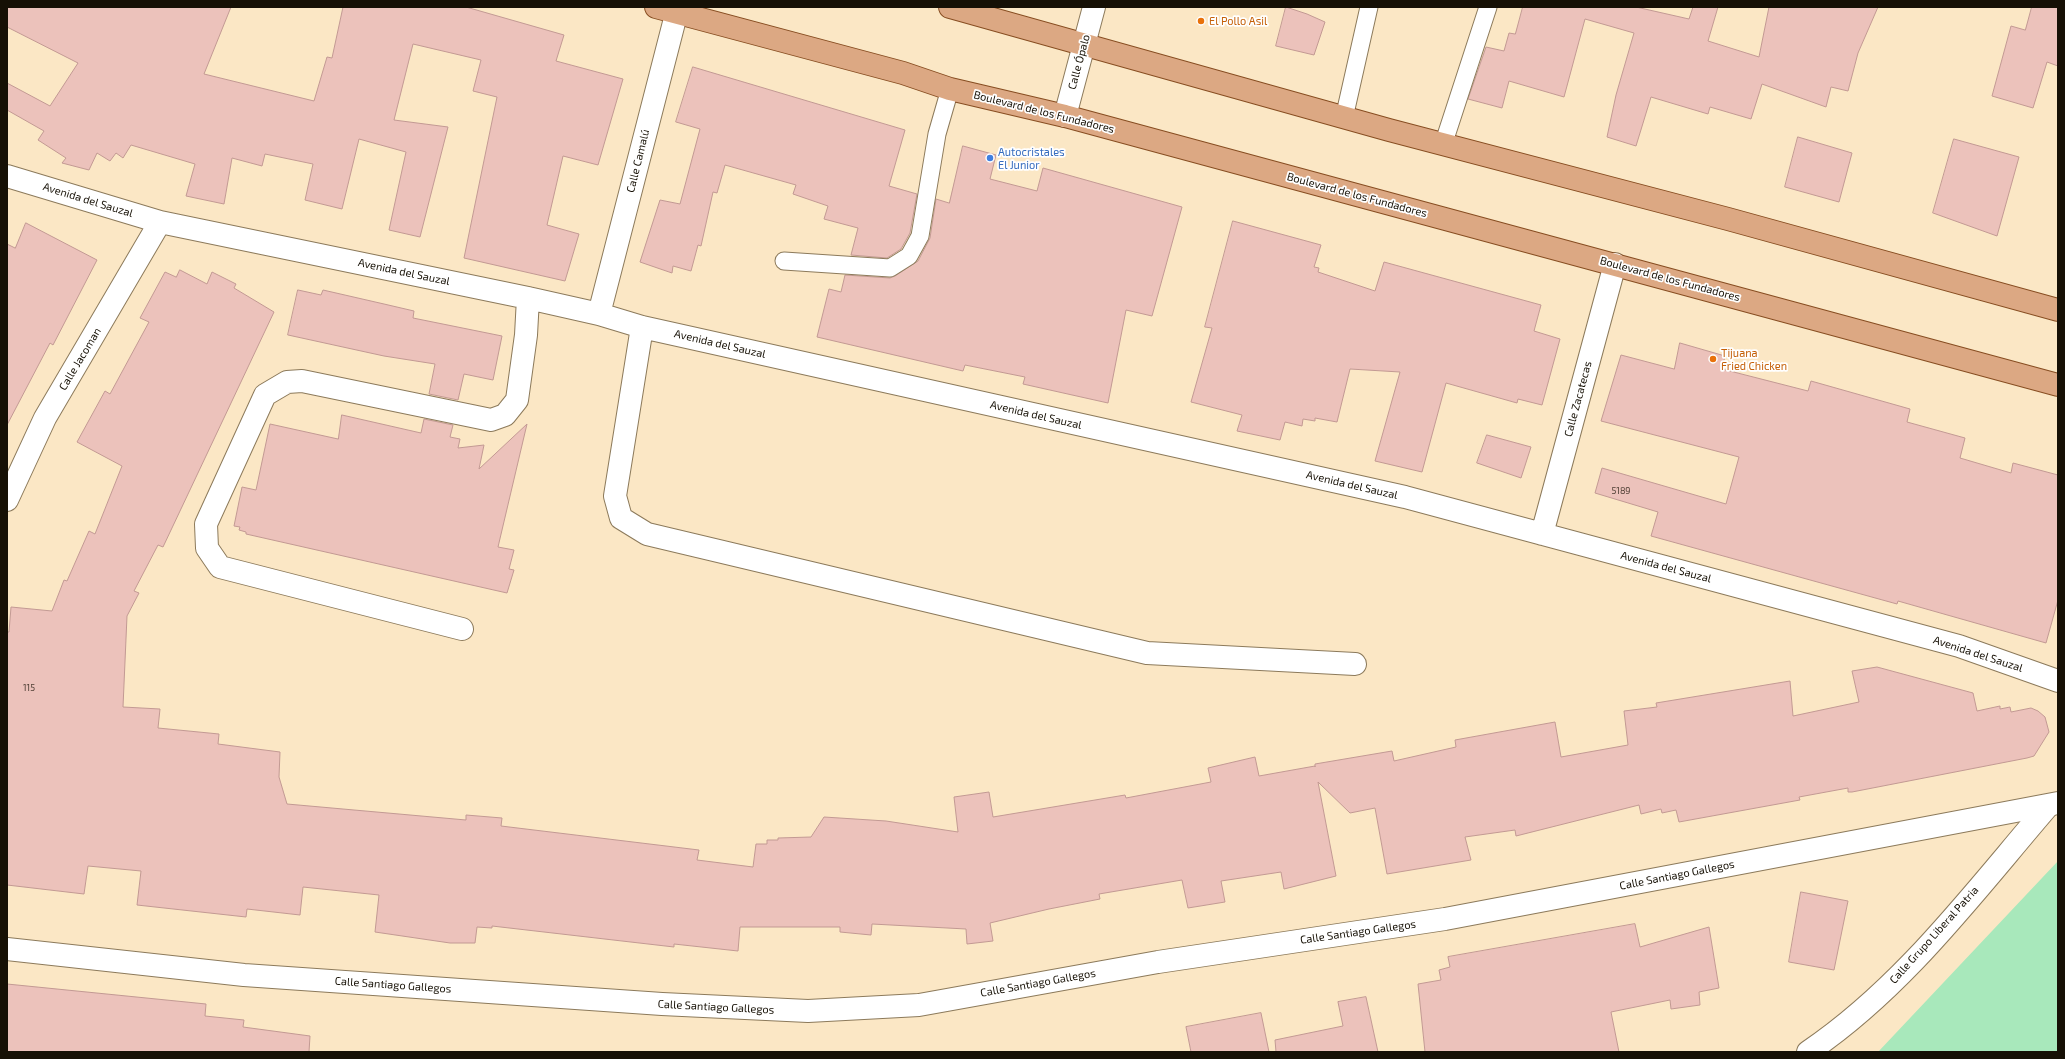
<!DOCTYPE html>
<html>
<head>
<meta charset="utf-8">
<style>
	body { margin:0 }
	#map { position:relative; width:2065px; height:1059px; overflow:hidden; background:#fbe7c5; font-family:"Exo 2",sans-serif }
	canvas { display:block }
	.frame { position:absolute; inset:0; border:8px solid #161005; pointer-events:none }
</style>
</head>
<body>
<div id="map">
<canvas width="2065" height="1059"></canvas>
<div class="frame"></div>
</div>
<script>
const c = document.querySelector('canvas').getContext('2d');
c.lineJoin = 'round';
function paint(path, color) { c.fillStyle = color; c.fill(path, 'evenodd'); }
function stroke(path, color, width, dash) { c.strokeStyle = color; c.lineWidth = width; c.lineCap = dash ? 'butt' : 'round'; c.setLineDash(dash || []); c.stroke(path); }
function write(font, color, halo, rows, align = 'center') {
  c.font = font + ' "Exo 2",sans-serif'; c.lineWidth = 3.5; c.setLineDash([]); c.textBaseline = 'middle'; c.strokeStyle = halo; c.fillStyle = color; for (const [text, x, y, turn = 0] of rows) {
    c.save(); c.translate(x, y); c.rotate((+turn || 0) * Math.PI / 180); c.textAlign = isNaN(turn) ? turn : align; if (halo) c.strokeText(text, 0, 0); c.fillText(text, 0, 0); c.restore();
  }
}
paint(new Path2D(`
	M2058,860V1052H1878L2058,861Z`), '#a8e8bb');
const building = new Path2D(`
	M7,7H231L204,74L314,101L327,57L332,58L343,7H466L564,35L556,61L623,79L598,165L563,156L547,225L579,234L565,281L464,258L497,97L473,91L481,60L413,44L394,120L448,127L420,237L389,230L406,152L359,139L342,209L305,200L313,164L265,154L262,166L232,158L224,204L186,196L195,164L131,145L123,158L116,153L110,161L97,153L89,170L62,163L66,158L38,140L44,131L7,110V83L50,106L78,63L7,27Z
	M1286,7L1307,14L1325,22L1314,55L1276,46Z
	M1523,7H1636L1689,19L1693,7H1718L1708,41L1759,57L1769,7H1878L1858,53L1848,91L1831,87L1826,107L1762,84L1751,119L1710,107L1708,114L1651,97L1636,146L1607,137L1616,95L1634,33L1585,19L1564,97L1509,81L1502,108L1468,99L1486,47L1504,51L1509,33L1515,34Z
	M2032,7H2058V66L2047,62L2033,108L1992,96L2011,26L2025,30Z
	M693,67L905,130L889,186L917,194L910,233L901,249L887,258L851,255L858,228L824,219L828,206L793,194L796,185L725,165L717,193L713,192L701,246L698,245L691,271L673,266L672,273L640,262L660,200L680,204L700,129L676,122Z
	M1798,137L1852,153L1839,202L1785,187Z
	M1954,139L2019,157L1997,236L1933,213Z
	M963,146L996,155L990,179L1037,191L1043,168L1182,207L1152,316L1126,310L1108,403L1023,384L1025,377L965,365L963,371L817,337L829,289L841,292L845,275L890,278L895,276L918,261L930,238L936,199L949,203Z
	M1233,221L1321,245L1314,267L1319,268L1318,272L1375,291L1384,262L1541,305L1534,331L1560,339L1542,405L1518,399L1517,403L1446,383L1422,472L1375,461L1400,372L1350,369L1337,422L1315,418V421L1303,419L1302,426L1285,422L1280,440L1237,431L1242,415L1191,402L1212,328L1205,327Z
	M26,223L97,260L53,345L50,343L7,425V244L15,248Z
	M180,270L207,284L212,272L236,284L234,288L274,312L163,547L158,545L134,591L139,593L127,616L123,707L160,709L158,728L219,734L218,744L280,752L279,777L287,804L466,820V815L502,818L501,826L699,850L697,860L753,867L756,844H767V840H778V838L811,837L824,817L886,821L958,832L954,797L989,792L993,817L1125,795L1126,798L1211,782L1208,768L1255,757L1259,776L1315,766V767V764L1392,751L1394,761L1456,747L1455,740L1555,722L1561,757L1628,745L1624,711L1657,707L1656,703L1790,681L1793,716L1859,702L1852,671L1877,667L1973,693L1977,711L2000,706V709L2010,707L2011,712L2031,708L2038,711L2045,717L2049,732L2034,756L2027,758L1852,792H1848V788L1799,797L1800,800L1679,822L1676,810L1662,813L1661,809L1641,814L1639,805L1516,836L1515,830L1465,837L1471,860L1387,874L1375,808L1350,813L1318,782L1336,876L1284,889L1281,872L1221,881L1225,902L1188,908L1182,880L1099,894L1100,899L1049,909L990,923L993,941L967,944L966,929L872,924L871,935L840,932V927H740L738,951L674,944V947L492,926V928L477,927L475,943H450L375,932L379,895L303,887L300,915L247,909L246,917L137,905L141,871L88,866L84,894L7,885V632H9L11,607L52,611L64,580L67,581L89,531L95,534L122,466L77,442L105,391L110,394L149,322L140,318L165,272L176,277Z
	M298,290L321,295L323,290L384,304L414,311L413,318L502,336L493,380L464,374L458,400L429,394L435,364L384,356L288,335Z
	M1680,343L1725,356L1722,369L1808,391L1811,381L1910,409L1907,422L1965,438L1960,458L2011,473L2013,463L2058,475V600L2046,643L1898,601L1897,604L1651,536L1658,512L1595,493L1602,468L1726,504L1739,457L1601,421L1621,355L1674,369Z
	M342,415L421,433L424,419L453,425L450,437L460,439L458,448L484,445L479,469L527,424L498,547L514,550L509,569L514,570L507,593L246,534V532L239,530L240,527L234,526L242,487L256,490L270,424L338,439Z
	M1487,435L1531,447L1521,478L1477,463Z
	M1801,892L1848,901L1834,970L1789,962Z
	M1635,924L1640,947L1709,927L1719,988L1699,992L1700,1005L1671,1009L1670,1000L1611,1012L1619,1052H1425L1418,984L1441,980L1439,970L1450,967L1448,957Z
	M7,984L206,1004L205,1016L244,1020L243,1027L310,1036L309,1052H7Z
	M1366,997L1378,1052H1276L1275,1040L1343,1026L1338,1002Z
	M1261,1013L1269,1052H1191L1186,1027Z`);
paint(building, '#ecc2bb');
stroke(building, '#c29993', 1);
const service = new Path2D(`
	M1344,118L1369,7
	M1443,145L1488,7
	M784,261L890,268L909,256L920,236L937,134L950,89`);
const minor = new Path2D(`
	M1065,116L1094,7
	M7,176L160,222L528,298L599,314L642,327L1405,497L1959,646L2058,681
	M599,314L678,7
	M642,327L615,496L621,518L647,534L1147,653L1355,664
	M7,500L45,418L160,222
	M1542,534L1615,264
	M462,629L220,567L207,548L206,524L265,395L287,382L302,381L491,420L505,415L517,400L526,335L528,298
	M1808,1052C1903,988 1974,892 2048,806`);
const tertiary = new Path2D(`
	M7,949L244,975L662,1004L808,1011L919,1005L1158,962L1445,919L2058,803`);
const primary = new Path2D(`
	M656,7L903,73L950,89L1065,116L2058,385
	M950,7L1389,130L1728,219L2058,310`);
stroke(service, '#8c7a5b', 19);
stroke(minor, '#8c7a5b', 24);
stroke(tertiary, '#8c7a5b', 24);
stroke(primary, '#874d21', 24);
stroke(service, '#fff', 17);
stroke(minor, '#fff', 22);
stroke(tertiary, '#fff', 22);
stroke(primary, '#dca883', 22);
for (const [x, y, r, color] of [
	[1201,21,4,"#e8710a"],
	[990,158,4,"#3f7fe0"],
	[1713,359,4,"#e8710a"]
]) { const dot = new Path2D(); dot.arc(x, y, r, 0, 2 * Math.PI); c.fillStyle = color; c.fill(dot); stroke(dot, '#fff', 1.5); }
write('9px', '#4c3c32', null, [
	["5189",1621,491],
	["115",29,688]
]);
write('11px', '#c56008', '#fff', [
	["El Pollo Asil",1209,21],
	["Tijuana",1721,353],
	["Fried Chicken",1721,366]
], 'left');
write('11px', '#161005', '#fff', [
	["Calle Ópalo",1079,62,-75],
	["Boulevard de los Fundadores",1044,112,14],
	["Calle Camalú",638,161,-76],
	["Boulevard de los Fundadores",1357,195,15],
	["Avenida del Sauzal",88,200,17],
	["Avenida del Sauzal",404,272,12],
	["Boulevard de los Fundadores",1670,279,15],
	["Avenida del Sauzal",720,344,13],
	["Calle Jacoman",80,359,-59],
	["Calle Zacatecas",1578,399,-75],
	["Avenida del Sauzal",1036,415,13],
	["Avenida del Sauzal",1352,485,13],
	["Avenida del Sauzal",1666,567,15],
	["Avenida del Sauzal",1978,654,18],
	["Calle Santiago Gallegos",1677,875,-11],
	["Calle Santiago Gallegos",1358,932,-8],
	["Calle Grupo Liberal Patria",1934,935,-48],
	["Calle Santiago Gallegos",1038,983,-10],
	["Calle Santiago Gallegos",393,985,4],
	["Calle Santiago Gallegos",716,1007,3]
]);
write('11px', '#366cbe', '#fff', [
	["Autocristales",998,152],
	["El Junior",998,165]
], 'left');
</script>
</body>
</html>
